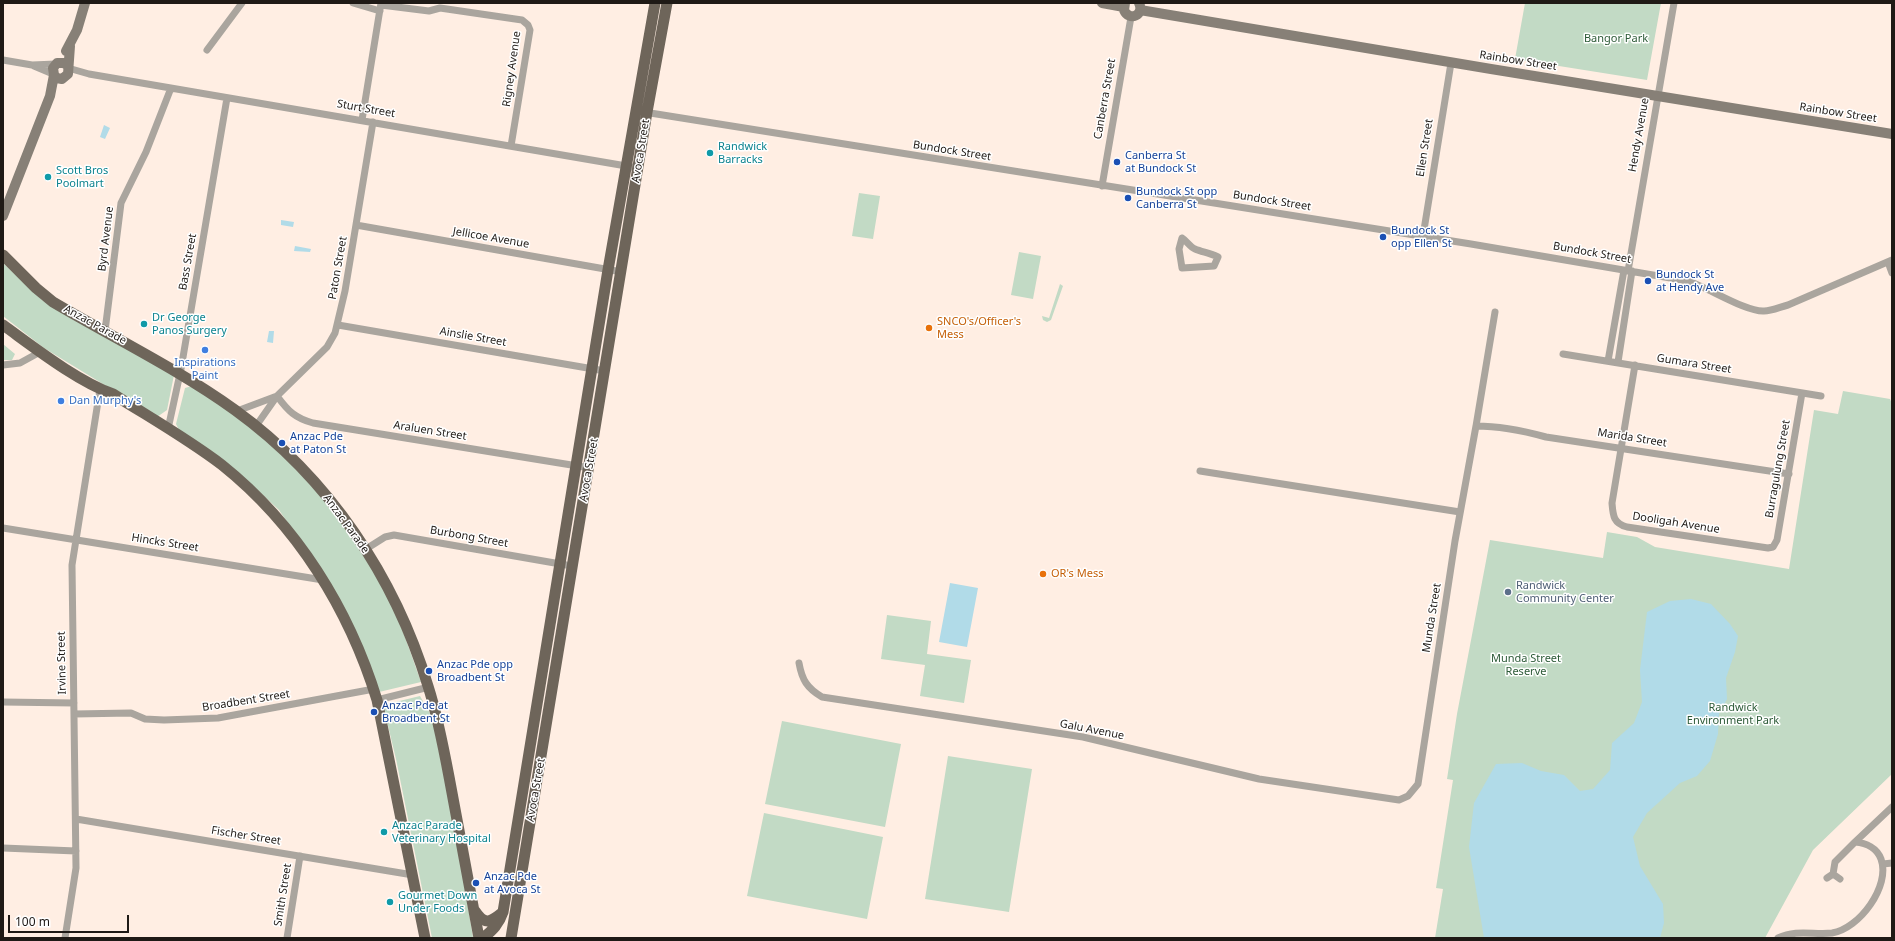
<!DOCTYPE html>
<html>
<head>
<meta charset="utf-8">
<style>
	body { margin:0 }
	#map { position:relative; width:1895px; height:941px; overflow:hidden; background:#ffeee3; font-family:"Noto Sans",sans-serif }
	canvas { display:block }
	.frame { position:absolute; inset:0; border:4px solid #1f1a16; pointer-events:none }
	.scale { position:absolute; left:8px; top:915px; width:121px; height:18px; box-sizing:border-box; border:2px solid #1f1a16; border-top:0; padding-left:5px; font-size:12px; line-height:14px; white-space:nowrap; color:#1f1a16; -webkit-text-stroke:3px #fff; paint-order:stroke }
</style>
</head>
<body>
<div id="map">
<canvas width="1895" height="941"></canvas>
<div class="frame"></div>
<div class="scale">100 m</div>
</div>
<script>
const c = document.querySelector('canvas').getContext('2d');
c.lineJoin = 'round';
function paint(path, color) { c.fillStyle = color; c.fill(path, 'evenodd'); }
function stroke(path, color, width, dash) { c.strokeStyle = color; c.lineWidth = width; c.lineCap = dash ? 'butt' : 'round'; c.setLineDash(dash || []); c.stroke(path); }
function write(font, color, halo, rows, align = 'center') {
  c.font = font + ' "Noto Sans",sans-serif'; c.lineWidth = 3; c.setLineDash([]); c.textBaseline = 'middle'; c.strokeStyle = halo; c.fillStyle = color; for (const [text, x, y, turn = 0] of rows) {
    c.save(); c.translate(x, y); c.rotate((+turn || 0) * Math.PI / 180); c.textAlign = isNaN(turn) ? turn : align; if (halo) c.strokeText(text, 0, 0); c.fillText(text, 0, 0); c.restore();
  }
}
paint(new Path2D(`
	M1525,3H1661L1647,80L1515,59Z
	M859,193L880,196L873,239L852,236Z
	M1019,252L1041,256L1033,299L1011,295Z
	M3,263L42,300L174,375L167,410L157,417L44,348L3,316Z
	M1060,284L1063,286L1051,320L1047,322L1043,320L1042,316L1049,318Z
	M3,344L15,354L12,360H3Z
	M192,386C206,396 221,405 235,415C298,464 354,527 389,599C402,626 411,654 421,682L379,692L305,548L279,510L249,482L179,430L176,424L185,388Z
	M1843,391L1890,399L1892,404V774L1813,850L1765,938H1435L1443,889L1436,888L1453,780L1447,779L1457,714L1490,540L1603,558L1607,532L1637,537L1655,547L1789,569L1814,410L1838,414Z
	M887,615L931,621L927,654L971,660L964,703L920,696L925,665L881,659Z
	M420,696L432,717L455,830L473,937L432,938L396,759L383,705Z
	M782,721L901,744L885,827L765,804Z
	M948,756L1032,769L1009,912L925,899Z
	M764,813L883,837L867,919L747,896Z`), '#c2dac5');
paint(new Path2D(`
	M104,125L110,128L105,139L100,137Z
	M281,220L294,222L293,227L281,225Z
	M295,246L311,249L310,252L294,251Z
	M269,331H274L273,343L267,342Z
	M950,583L978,588L967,647L939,642Z
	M1691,599L1711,604L1730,624L1738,636L1735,652L1726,678L1727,699L1719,714L1718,734L1710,761L1697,776L1680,783L1647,813L1633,837L1640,866L1663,904L1664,923L1660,938H1484L1469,847L1474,803L1496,764L1522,763L1541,771L1564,775L1580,791L1593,789L1610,770L1612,743L1634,723L1642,702L1640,670L1647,612L1670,601Z`), '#b1dbe8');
stroke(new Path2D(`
	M353,3L380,11
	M381,5L429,11L440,8L522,20L528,25L530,30L511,146
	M207,50L242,3
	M3,60L32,65L56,64
	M34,66L53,74
	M68,68L89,74L638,168
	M644,112L1471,244L1688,281C1709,288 1746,312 1764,311C1772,311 1780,307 1788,305L1892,260
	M362,120L381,3
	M1102,186L1131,17
	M356,225L622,272
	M1423,236L1451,63
	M1182,238C1187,241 1190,247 1195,249C1202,252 1210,253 1218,257L1214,266L1182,268L1179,249Z
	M1888,262L1892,273
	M1628,271L1674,3
	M338,325L605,371
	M105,331L121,203L146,152L171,88
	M1563,354L1821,396
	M1608,361L1624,270
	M1618,362L1632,271
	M3,365L20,363L40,352
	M1635,365L1612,503C1613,515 1613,523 1627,527L1768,548L1773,547L1777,540L1802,393
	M277,396C288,411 295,418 313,423L590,468
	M237,411L277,396
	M256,426L277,396L327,347L335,333L345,291L373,122
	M1476,426L1495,312
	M168,429L181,369L227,98
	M1200,471L1460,512
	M3,528L323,580
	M366,549L385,537L394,535L572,566
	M799,663C802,680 807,688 822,697L1083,737L1259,779L1399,800L1408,796L1418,784L1455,541L1476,426C1500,426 1524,431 1546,437L1789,474
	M377,700L429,687
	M3,702L74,703
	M74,714L131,713L145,719L164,720L218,718L374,689
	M76,819L413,875
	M1855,842L1892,807
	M3,848L76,851
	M1883,864L1892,863
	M1833,874L1840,879
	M65,938L76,868L72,565L100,389
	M287,938L300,856
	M1778,938C1797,929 1813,935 1832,933C1859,929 1891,886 1881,859C1877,848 1866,843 1855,842L1835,862L1833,874L1827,878`), '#aaa59e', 7);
stroke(new Path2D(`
	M1102,3L1124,7
	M1125,3L1124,10C1129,22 1145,15 1139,3
	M1140,10L1491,69L1892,134
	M66,51L77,30L85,3
	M68,66L64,63H57L53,68L54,75L57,78L62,79L68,74L70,46
	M3,216L50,96L54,75`), '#878077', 10);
stroke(new Path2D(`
	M3,255L36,288L53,302C114,338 178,369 235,410C329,478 395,577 428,686C438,717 444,750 450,782C460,834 469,886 479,938
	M3,325C35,348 77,381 113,394C149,417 188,439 222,465C297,525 349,609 377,700L425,938
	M475,911C485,926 491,922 503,912
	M483,938C493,930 499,924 503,912L608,270L655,3
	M511,938L647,112L667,3`), '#6e655a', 11);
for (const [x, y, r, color] of [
	[710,153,4,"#0f9aa8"],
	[1117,162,4,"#1a4fb4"],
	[48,177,4,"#0f9aa8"],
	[1128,198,4,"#1a4fb4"],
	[1383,237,4,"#1a4fb4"],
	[1648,281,4,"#1a4fb4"],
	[144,324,4,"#0f9aa8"],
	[929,328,4,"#e8710a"],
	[205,350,4,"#3f7fe0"],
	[61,401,4,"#3f7fe0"],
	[282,443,4,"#1a4fb4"],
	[1043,574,4,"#e8710a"],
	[1508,592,4,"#5c6f8a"],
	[429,671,4,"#1a4fb4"],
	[374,712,4,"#1a4fb4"],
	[384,832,4,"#0f9aa8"],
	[476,883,4,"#1a4fb4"],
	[390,902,4,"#0f9aa8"]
]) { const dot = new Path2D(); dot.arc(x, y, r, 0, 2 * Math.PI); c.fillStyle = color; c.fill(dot); stroke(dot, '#fff', 1.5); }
write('11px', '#2c5a37', '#fff', [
	["Bangor Park",1616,39],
	["Munda Street",1526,659],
	["Reserve",1526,672],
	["Randwick",1733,708],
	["Environment Park",1733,721]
]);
write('11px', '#1f1a16', '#fff', [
	["Rainbow Street",1518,61,9],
	["Rigney Avenue",512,69,-82],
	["Canberra Street",1105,99,-80],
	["Sturt Street",366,109,10],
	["Rainbow Street",1838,113,9],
	["Hendy Avenue",1639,135,-80],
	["Ellen Street",1425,148,-81],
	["Avoca Street",641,151,-81],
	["Bundock Street",952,151,9],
	["Bundock Street",1272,201,9],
	["Jellicoe Avenue",491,238,10],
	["Byrd Avenue",106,239,-83],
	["Bundock Street",1592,253,10],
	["Bass Street",188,262,-80],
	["Paton Street",338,268,-80],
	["Anzac Parade",95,325,29],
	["Ainslie Street",473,337,10],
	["Gumara Street",1694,364,9],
	["Araluen Street",430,431,9],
	["Marida Street",1632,438,9],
	["Burragulung Street",1778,469,-80],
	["Avoca Street",589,470,-80],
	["Dooligah Avenue",1676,523,9],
	["Anzac Parade",346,524,54],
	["Burbong Street",469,537,10],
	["Hincks Street",165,543,9],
	["Munda Street",1432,618,-81],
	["Irvine Street",62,663,-91],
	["Broadbent Street",246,701,-9],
	["Galu Avenue",1092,730,11],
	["Avoca Street",536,790,-80],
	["Fischer Street",246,836,9],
	["Smith Street",283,895,-81]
]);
write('11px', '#0d838f', '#fff', [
	["Randwick",718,147],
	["Barracks",718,160],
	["Scott Bros",56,171],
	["Poolmart",56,184],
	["Dr George",152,318],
	["Panos Surgery",152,331],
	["Anzac Parade",392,826],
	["Veterinary Hospital",392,839],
	["Gourmet Down",398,896],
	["Under Foods",398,909]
], 'left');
write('11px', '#164399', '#fff', [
	["Canberra St",1125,156],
	["at Bundock St",1125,169],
	["Bundock St opp",1136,192],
	["Canberra St",1136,205],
	["Bundock St",1391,231],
	["opp Ellen St",1391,244],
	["Bundock St",1656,275],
	["at Hendy Ave",1656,288],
	["Anzac Pde",290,437],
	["at Paton St",290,450],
	["Anzac Pde opp",437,665],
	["Broadbent St",437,678],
	["Anzac Pde at",382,706],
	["Broadbent St",382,719],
	["Anzac Pde",484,877],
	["at Avoca St",484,890]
], 'left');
write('11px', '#c56008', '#fff', [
	["SNCO's/Officer's",937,322],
	["Mess",937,335],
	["OR's Mess",1051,574]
], 'left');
write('11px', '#366cbe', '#fff', [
	["Inspirations",205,363],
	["Paint",205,376],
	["Dan Murphy's",69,401,"left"]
]);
write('11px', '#4e5e75', '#fff', [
	["Randwick",1516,586],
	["Community Center",1516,599]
], 'left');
</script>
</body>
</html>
